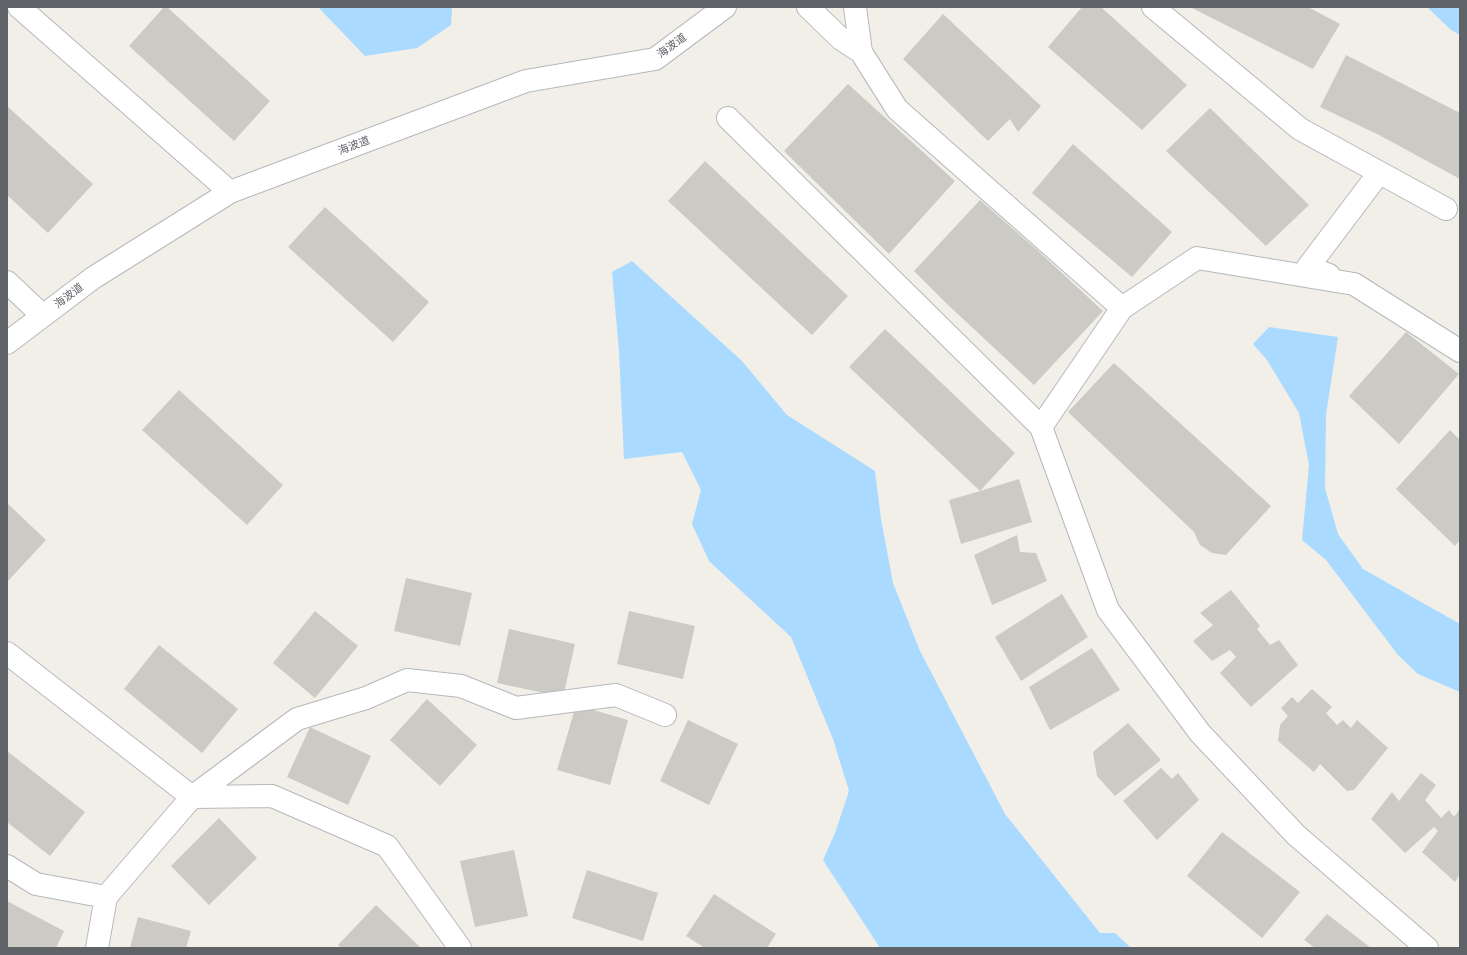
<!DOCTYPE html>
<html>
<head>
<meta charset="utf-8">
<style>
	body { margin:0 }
	#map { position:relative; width:1467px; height:955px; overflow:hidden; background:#f1efe8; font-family:"Fira Sans",sans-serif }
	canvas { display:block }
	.frame { position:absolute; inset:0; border:8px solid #5f6368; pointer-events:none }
</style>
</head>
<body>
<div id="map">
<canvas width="1467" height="955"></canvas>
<div class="frame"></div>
</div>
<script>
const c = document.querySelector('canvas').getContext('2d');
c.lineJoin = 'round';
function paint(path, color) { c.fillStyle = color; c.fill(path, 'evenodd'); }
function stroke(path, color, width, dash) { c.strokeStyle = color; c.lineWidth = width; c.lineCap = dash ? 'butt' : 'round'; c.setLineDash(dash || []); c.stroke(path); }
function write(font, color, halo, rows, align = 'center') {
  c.font = font + ' "Fira Sans","Noto Sans SC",sans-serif'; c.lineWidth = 3; c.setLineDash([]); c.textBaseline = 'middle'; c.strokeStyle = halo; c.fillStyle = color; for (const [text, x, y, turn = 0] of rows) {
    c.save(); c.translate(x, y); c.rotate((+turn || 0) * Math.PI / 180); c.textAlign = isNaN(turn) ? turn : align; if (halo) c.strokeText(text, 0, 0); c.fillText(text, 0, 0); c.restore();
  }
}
paint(new Path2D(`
	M318,7H452L451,25L417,48L365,56Z
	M1427,7H1460V35L1451,30Z
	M632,261L742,361L787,415L875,471L881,519L893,583L920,651L1005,814L1100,933H1115L1131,948H880L823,860L835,833L849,791L833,739L791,637L709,561L692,524L701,490L682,452L624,459L619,352L612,272Z
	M1269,327L1338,337L1326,414L1325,488L1338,534L1363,569L1460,624V692L1418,674L1398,655L1326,560L1302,540L1309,465L1299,413L1267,360L1253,344Z`), '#aadaff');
paint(new Path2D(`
	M164,7H167L270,101L234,141L129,46Z
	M1082,7H1101L1187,85L1142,130L1048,47Z
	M1190,7H1308L1340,24L1313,69Z
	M943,14L1041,106L1018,132L1010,119L988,141L903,59Z
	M1346,55L1460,113V179L1381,136L1320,107Z
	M848,84L955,181L889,254L784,151Z
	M7,106L93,184L48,233L7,195Z
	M1210,108L1309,205L1266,246L1166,151Z
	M1073,144L1172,232L1132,277L1032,193Z
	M705,161L848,296L812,335L668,201Z
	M980,200L1036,249L1103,311L1034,385L947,304L914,271Z
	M325,207L429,302L393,342L288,247Z
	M885,329L1015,453L980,491L1019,479L1032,522L961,544L949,500L980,491L849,367Z
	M1406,332L1459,374L1399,444L1349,396Z
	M1114,363L1271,506L1226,555L1212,553L1200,545L1194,532L1068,412Z
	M179,390L283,485L247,525L142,430Z
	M1450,430L1460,440V540L1455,546L1396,489Z
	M7,503L46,540L8,581L7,580Z
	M1017,535L1020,552L1036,553L1047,581L992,605L974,555Z
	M406,578L472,593L460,646L394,631Z
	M1231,590L1260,626L1257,629L1270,645L1279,640L1298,665L1251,707L1220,673L1236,657L1230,650L1212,661L1193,641L1213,625L1200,613Z
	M1062,594L1088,637L1021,681L995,637Z
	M315,611L358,646L315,698L273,663Z
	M629,611L695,626L683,679L617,664Z
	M509,629L575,644L563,697L497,683Z
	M159,645L238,709L202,753L124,689Z
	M1092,648L1120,690L1050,730L1029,687Z
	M1312,689L1332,707L1326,713L1337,725L1343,720L1351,728L1357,720L1388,748L1354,790L1347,791L1320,764L1314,772L1278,741L1280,725L1288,716L1281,708L1292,697L1298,703Z
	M427,699L477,745L440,786L390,740Z
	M576,705L628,720L610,785L557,770Z
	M688,720L738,744L709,805L660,781Z
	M1128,723L1161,760L1115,796L1097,776L1093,752Z
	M310,727L371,756L348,805L287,777Z
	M7,751L85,812L50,856L7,822Z
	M1161,768L1172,779L1178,773L1199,800L1157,840L1123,801Z
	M1421,773L1436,785L1425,800L1441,818L1449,810L1454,817L1459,810L1460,811V874L1455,882L1422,852L1438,831L1434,827L1405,853L1371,819L1392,792L1399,801Z
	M219,818L257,858L209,905L171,866Z
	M1222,832L1300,892L1262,938L1187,876Z
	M514,850L528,916L475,927L460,861Z
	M587,870L658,893L643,941L572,918Z
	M714,894L776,934L767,948H705L686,936Z
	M7,901L64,931L56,948H7Z
	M376,905L421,948H342L338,945Z
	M1327,914L1371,948H1315L1304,940Z
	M138,917L191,931L186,948H130Z`), '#cccac5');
const minor = new Path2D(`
	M19,7L230,192
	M808,7L841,39L861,52
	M855,7L861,52L897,109L1122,308L1197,258L1354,284L1460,351
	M1153,7L1300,129L1446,209
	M728,118L1041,427
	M1329,275L1308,267L1379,173
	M7,282L43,316
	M1122,308L1041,427L1108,610L1200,733L1296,835L1427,948
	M7,343L93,278L230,192L526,81L655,59L725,7
	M7,653L192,797L106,897L97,948
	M192,797L297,719L366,698L407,680L461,686L516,708L616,695L665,715
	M192,797L272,796L387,846L460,948
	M7,866L36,884L106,897`);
stroke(minor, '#b5b8bc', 24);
stroke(minor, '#fff', 22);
write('11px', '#5f6368', '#fff', [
	["海波道",672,46,-36],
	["海波道",354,146,-21],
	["海波道",69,296,-37]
]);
</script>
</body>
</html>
